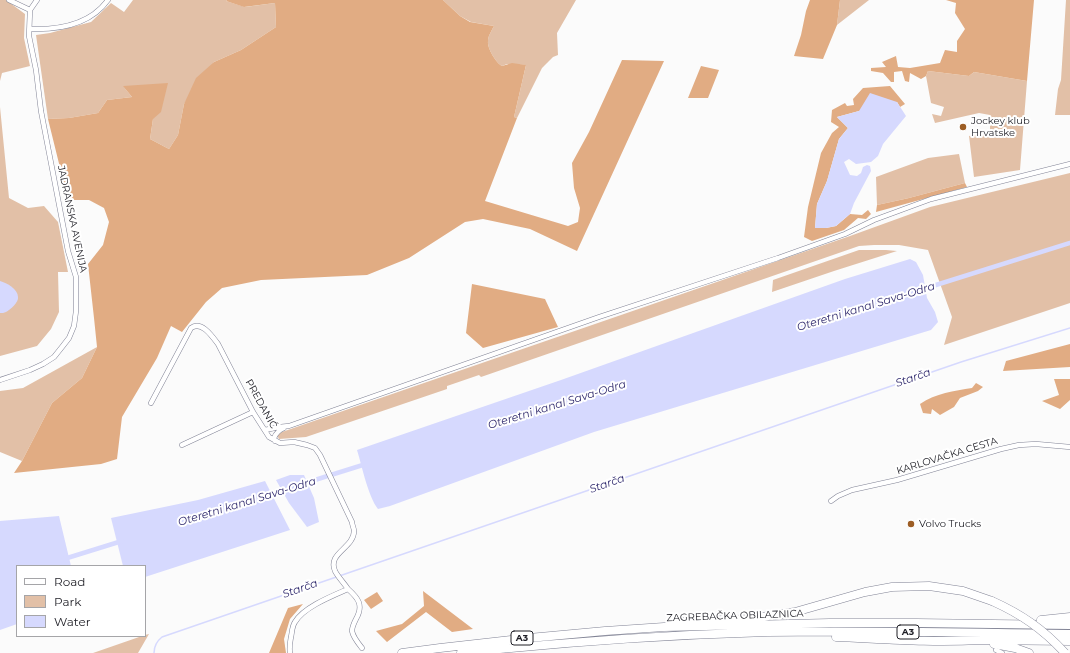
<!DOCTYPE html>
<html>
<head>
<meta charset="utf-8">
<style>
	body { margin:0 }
	#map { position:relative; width:1070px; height:653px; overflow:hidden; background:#fbfbfb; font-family:Montserrat,sans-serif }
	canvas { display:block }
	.legend { position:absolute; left:16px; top:565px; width:130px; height:72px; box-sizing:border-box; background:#fff; border:1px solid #a5a5a8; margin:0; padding:5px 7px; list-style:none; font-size:12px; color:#1e1e25 }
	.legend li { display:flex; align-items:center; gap:8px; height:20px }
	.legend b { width:20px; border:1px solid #a5a5a8 }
</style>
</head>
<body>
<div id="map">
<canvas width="1070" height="653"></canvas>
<ul class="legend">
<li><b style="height:5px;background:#fff"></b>Road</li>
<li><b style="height:11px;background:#e2c0a7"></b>Park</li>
<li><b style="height:11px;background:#d6d9fe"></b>Water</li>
</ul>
</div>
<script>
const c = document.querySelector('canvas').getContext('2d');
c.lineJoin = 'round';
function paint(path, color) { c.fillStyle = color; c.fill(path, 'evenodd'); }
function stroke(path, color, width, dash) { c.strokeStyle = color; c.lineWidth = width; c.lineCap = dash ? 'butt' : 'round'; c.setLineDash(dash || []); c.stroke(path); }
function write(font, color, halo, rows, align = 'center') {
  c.font = font + ' Montserrat,sans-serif'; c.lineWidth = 4; c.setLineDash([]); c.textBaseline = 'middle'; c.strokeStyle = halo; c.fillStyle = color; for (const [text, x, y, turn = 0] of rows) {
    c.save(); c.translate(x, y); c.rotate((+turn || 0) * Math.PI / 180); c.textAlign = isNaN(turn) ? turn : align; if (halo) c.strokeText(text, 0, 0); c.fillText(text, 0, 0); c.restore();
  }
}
paint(new Path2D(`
	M0,0H6L25,14L24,38L30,66L2,73L0,81Z
	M133,0H227L226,1L245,7L275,3L276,27L241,50L214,62L184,104L178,135L169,149L150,139L153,119L123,86L132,97L107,100L98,113L69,118L48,119L36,35L50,33L91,22L111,3L124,12Z
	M443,0H576L557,33L558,55L553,57L542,68L517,118L514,117L526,65L507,64L502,66C496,63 487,48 488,41C488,36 492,30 494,26L471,22L460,16Z
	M840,0H869L837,25Z
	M1066,0H1070V115H1055L1058,89L1061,80Z
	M928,71L969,76L974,72L1027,81L1020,170L974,177L969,136L990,132V115L979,113L935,123L932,114L941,116L944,107L931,103L926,76Z
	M0,107L9,198L28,208L44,206L58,222L68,272H58L59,312L51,329L37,346L0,356Z
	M959,154L965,183L909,198L877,205L876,177L928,158Z
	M1070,173V303L944,345L952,317L928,250L899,245H874L859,246L481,377L479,375L447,386V389L306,437L279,439L277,435L282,432L850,236L930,207Z
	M859,250H886L897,251L834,271L772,292L773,280Z
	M97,347L82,378L52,403L22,461L0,452V391L23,388Z
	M149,634L138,653H93L142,636H145V635Z`), '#e2c0a7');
paint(new Path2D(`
	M227,0H443L460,16L470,22L494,26C492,30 488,36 488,41C487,48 496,63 502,66L512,63L526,65L514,117L517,118L485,201L568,226L578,222L580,208L574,188L572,163L589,132L622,60L664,61L577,251L530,229L483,219L465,222L409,258L367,275L261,280L222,288L206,302L182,332L171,326L157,358L122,417L117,459L101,464L14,473L22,461L52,403L82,378L97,347L94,318L88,264L103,245L109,222L104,208L89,200H68L48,119L69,118L98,113L107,100L132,97L123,86L168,83L161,112L153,119L150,139L169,149L178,135L184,104L196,78L214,62L241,50L276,27L275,3L244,7L226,1Z
	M810,0H840L837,25L823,59L794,56L801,35L806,11Z
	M946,0H1034L1027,81L974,72L969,76L928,71L926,76L921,79L910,73L909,82L905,81L902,71L894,72V82H891L883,73L871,71V68L886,67L882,62L896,56L898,67L910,68L940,63L945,50L957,52V41L965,29L955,13L956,3Z
	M701,66L719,70L708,98H688Z
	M890,86L905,104L900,107L897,102L859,111L837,117L848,128L839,139L827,181L817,204L815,228H826L836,226L850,214L862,215L868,210L871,214L866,219L858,218L844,230L812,241L804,237L808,207L821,153L832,133L839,127L831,122L832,110L845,103L847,106L854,105L853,99L863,88Z
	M965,183L967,187L876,212L877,205L909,198Z
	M472,284L545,299L558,327L483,348L466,333Z
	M1070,344V367L1003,371L1006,361Z
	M1054,379H1070V400L1060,409L1042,401L1059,395Z
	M976,383L983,387L978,391L960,398L954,407L940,415L932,409L931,414L923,413L920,404C936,393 954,391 972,388Z
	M423,591L473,629L452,632L426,612L387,642L376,631L402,624L424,606Z
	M377,592L383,601L371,609L364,600Z
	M303,604L290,619L284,639L286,653H269L288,608Z`), '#e1ac83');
paint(new Path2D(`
	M870,93L897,102L906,116L883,144L878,156L871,162L856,164L849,159L844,162L850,175L857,176L861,173L863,167L867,165L870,166L871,171L854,203L850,214L836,226L826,228H815L817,204L827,181L839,139L848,128L837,117L859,111Z
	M910,259L916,262L923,275L927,298L935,312L938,322L931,330L594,432L390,506L378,509C368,496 362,466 357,450L561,380L845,279Z
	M0,281C7,283 18,289 18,297C19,302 10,310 6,312C4,313 2,313 0,313Z
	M290,475H304L314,498L319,522L307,527L289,503L276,480Z
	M265,481L290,530L145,577V566H123L111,518L198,500Z
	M59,516L71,566H17V624L0,630V521Z`), '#d6d9fe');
stroke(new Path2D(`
	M154,653C154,646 157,641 162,637L961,362L1070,328`), '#d6d9fe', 1.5);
stroke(new Path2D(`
	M920,290L1070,243
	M302,484L366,464
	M266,496L288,489
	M64,559L122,541`), '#d6d9fe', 4.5);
const minor = new Path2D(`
	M9,0L30,10
	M30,29C58,30 90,25 108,0
	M0,380L30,370L43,364L54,357L62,347L69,338L74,326L76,311V277L68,251L41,111L36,70L29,36L30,10L37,0
	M151,403L191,328C201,320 212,336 218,344L253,412L269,437L280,443L294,442L307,445L315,448L320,455L352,522C352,525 354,528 354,531C354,548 327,553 335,571C338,577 344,583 348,589C332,596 304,607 295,622C292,626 292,633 291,637C290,643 289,647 290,653
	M265,430L279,427L289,426L599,317L778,258L845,234L874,220L931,199L1070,164
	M275,441L274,438C276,433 279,430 284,428
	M182,445L253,412
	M831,501L838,496L852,490L897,480L1001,449L1019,445L1036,444L1070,447
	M348,589C358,598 364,605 356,619C354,623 352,627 352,631C353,637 358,643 362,648
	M996,650L1002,653`);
const motorway = new Path2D(`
	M1041,620L1070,617
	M678,622L748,619L795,612L865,592L892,587L929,586L963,591L992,601
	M836,637C884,639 932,643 980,640L1070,641
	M994,644L1015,648L1029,653
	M402,653L440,648L529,638L605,631L664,627L830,623H916L1070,625
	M461,653C563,642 664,635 767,632C868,630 969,633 1070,634`);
stroke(minor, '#818395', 5.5);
stroke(motorway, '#818395', 9);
stroke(minor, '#fff', 4.5);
stroke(motorway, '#fff', 8);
const motorwayBridge = new Path2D(`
	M992,601C1021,614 1043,629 1065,653`);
stroke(motorwayBridge, '#818395', 9, []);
stroke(motorwayBridge, '#fff', 8);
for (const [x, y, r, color] of [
	[963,127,4,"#9c5d24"],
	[911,524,4,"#9c5d24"]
]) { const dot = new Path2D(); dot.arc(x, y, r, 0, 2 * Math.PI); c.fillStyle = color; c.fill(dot); stroke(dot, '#fff', 1.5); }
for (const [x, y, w] of [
	[908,632,22],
	[522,638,22]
]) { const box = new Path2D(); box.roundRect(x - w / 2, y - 7, w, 14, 3); c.fillStyle = '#fff'; c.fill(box); stroke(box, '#1e1e25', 1); }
write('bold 9px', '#1e1e25', null, [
	["A3",908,632],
	["A3",522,638]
]);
write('10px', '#1e1e25', '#fff', [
	["Jockey klub",971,121],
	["Hrvatske",971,133],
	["Volvo Trucks",919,524]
], 'left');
write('10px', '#1e1e25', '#fff', [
	["JADRANSKA AVENIJA",72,219,78],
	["PREDANIĆ",261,404,61],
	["KARLOVAČKA CESTA",947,456,-17],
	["ZAGREBAČKA OBILAZNICA",735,616,-2]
]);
write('italic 11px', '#2e286c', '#fff', [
	["Oteretni kanal Sava-Odra",866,307,-17],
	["Starča",913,378,-19],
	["Oteretni kanal Sava-Odra",557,405,-17],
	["Starča",607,484,-19],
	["Oteretni kanal Sava-Odra",247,502,-17],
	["Starča",300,589,-19]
]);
</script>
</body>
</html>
